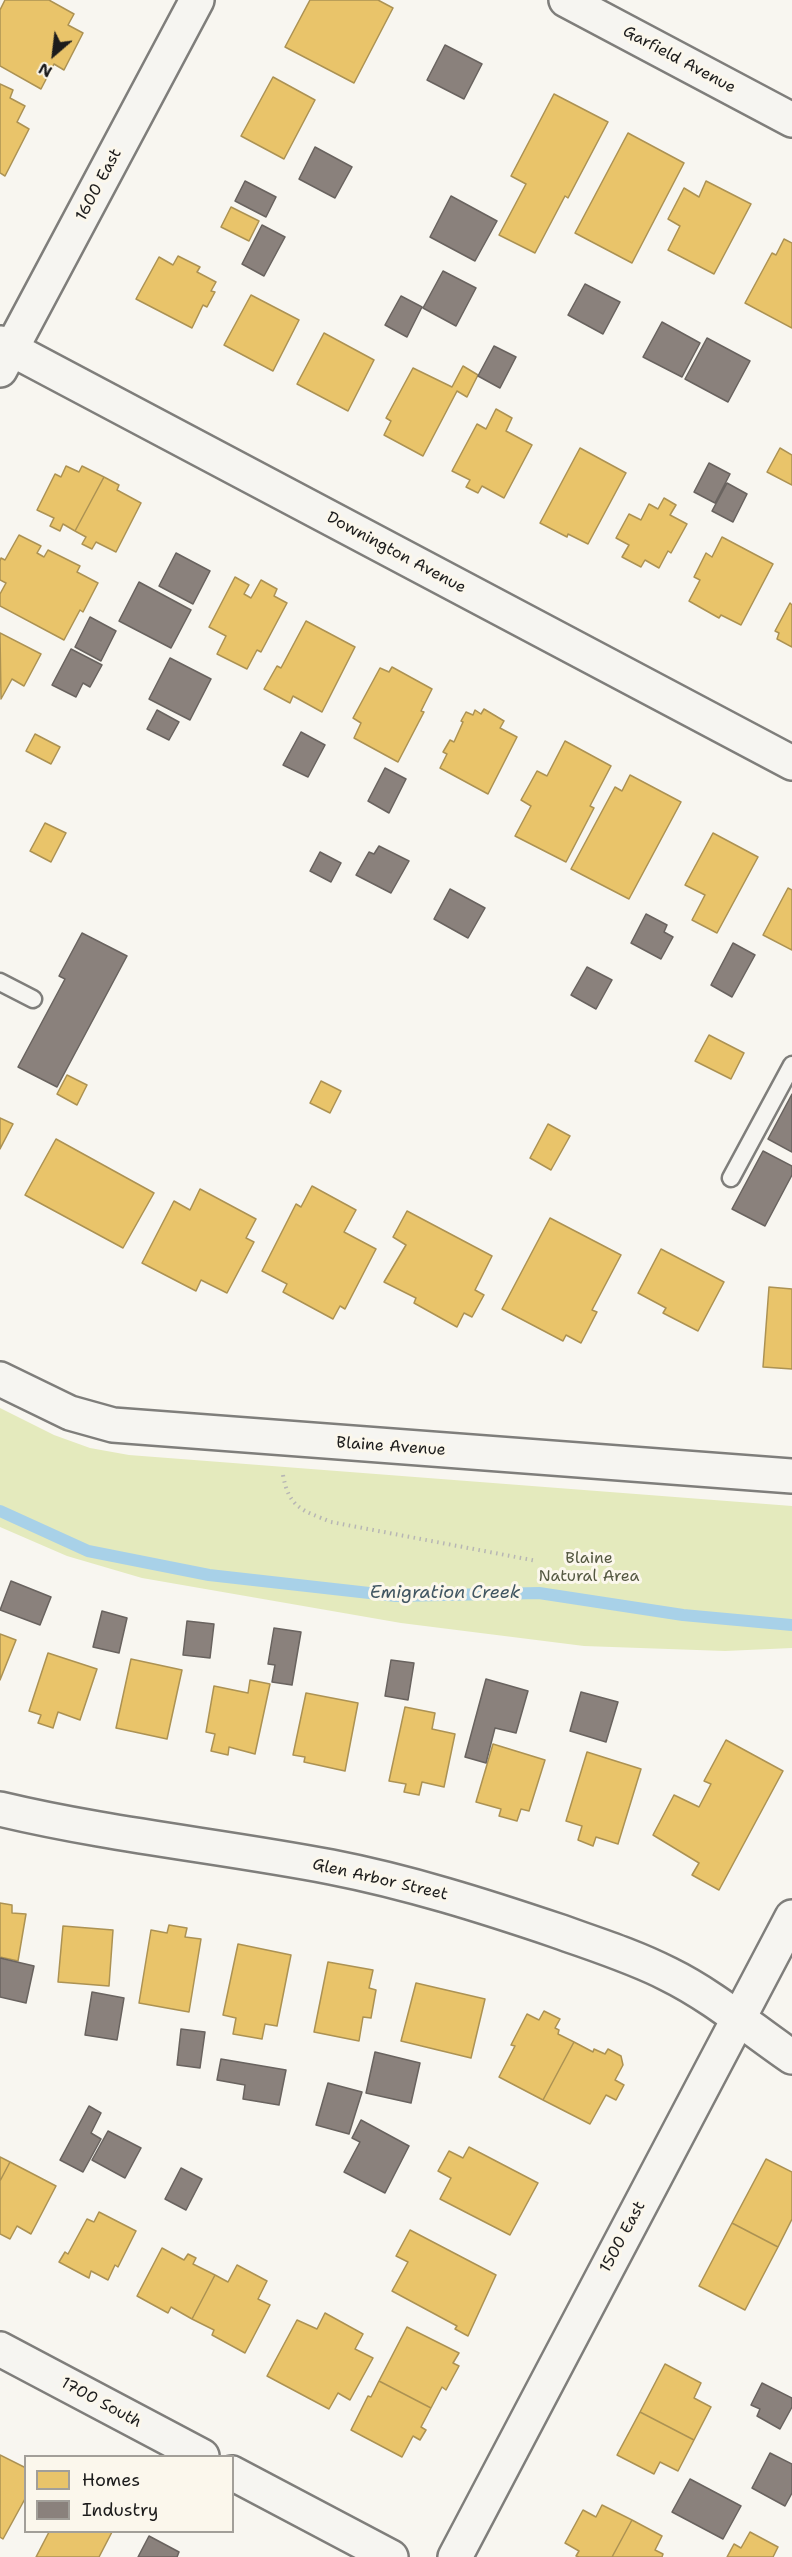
<!DOCTYPE html>
<html>
<head>
<meta charset="utf-8">
<style>
	body { margin:0 }
	#map { position:relative; width:792px; height:2557px; overflow:hidden; background:#f8f6f0; font-family:"Shantell Sans",sans-serif }
	canvas { display:block }
	.legend { position:absolute; left:24px; top:2455px; width:210px; height:78px; box-sizing:border-box; background:#fbf7ec; border:2px solid #a29f99; margin:0; padding:8px 10px; list-style:none; font-size:18px; color:#1c1c1c }
	.legend li { display:flex; align-items:center; gap:12px; height:30px }
	.legend b { width:30px; border:2px solid #a29f99 }
	.north { position:absolute; left:24px; top:24px; width:60px; height:60px; -webkit-text-stroke:4px #fbf7ec; paint-order:stroke; rotate:208deg; font-size:16px; font-weight:700; line-height:24px; text-align:center; color:#1c1c1c }
	.north::after { content:''; display:block; margin:auto; width:21px; height:27px; background:#1c1c1c; clip-path:polygon(50% 0,100% 100%,50% 72%,0 100%) }
</style>
</head>
<body>
<div id="map">
<canvas width="792" height="2557"></canvas>
<ul class="legend">
<li><b style="height:16px;background:#e9c46a"></b>Homes</li>
<li><b style="height:16px;background:#8a817c"></b>Industry</li>
</ul>
<div class="north">N</div>
</div>
<script>
const c = document.querySelector('canvas').getContext('2d');
c.lineJoin = 'round';
function paint(path, color) { c.fillStyle = color; c.fill(path, 'evenodd'); }
function stroke(path, color, width, dash) { c.strokeStyle = color; c.lineWidth = width; c.lineCap = dash ? 'butt' : 'round'; c.setLineDash(dash || []); c.stroke(path); }
function write(font, color, halo, rows, align = 'center') {
  c.font = font + ' "Shantell Sans",sans-serif'; c.lineWidth = 6; c.setLineDash([]); c.textBaseline = 'middle'; c.strokeStyle = halo; c.fillStyle = color; for (const [text, x, y, turn = 0] of rows) {
    c.save(); c.translate(x, y); c.rotate((+turn || 0) * Math.PI / 180); c.textAlign = isNaN(turn) ? turn : align; if (halo) c.strokeText(text, 0, 0); c.fillText(text, 0, 0); c.restore();
  }
}
paint(new Path2D(`
	M0,1408L54,1435L90,1448L129,1455L792,1506V1648L725,1651L584,1646L401,1623L142,1578L67,1556L0,1527Z`), '#e4eabd');
const homes = new Path2D(`
	M5,0H49L74,14L68,25L83,33L64,70L54,64L41,89L0,66V10Z
	M310,0H378L393,8L354,83L285,47Z
	M273,77L315,100L284,159L241,136Z
	M0,84L13,90L10,98L25,106L17,122L29,129L5,176L0,173Z
	M554,94L608,122L568,198L565,196L535,253L499,235L526,184L511,176Z
	M628,133L684,163L632,263L575,233Z
	M706,181L751,204L714,274L668,250L680,226L668,219L684,188L699,197Z
	M231,207L259,221L249,241L221,227Z
	M784,239L792,243V328L745,303L772,253L776,255Z
	M178,256L200,267L197,272L216,282L211,291L215,292L207,307L203,305L192,328L136,299L159,257L173,265Z
	M251,295L299,320L273,371L224,345Z
	M324,333L374,360L348,411L297,384Z
	M463,366L478,375L467,397L457,391L423,456L384,435L391,421L386,418L413,368L452,387Z
	M496,409L512,418L506,431L532,445L504,498L482,486L478,493L466,487L470,480L452,471L477,424L486,429Z
	M580,448L626,473L588,544L568,534L567,537L540,523Z
	M780,448L792,455V485L767,472Z
	M66,466L79,472L82,466L104,477L75,531L63,524L60,531L50,526L54,518L37,510L55,474L61,477Z
	M104,477L119,485L117,490L141,503L116,552L96,542L92,549L82,544L86,537L75,531Z
	M664,498L676,505L670,515L687,524L671,553L668,551L659,568L645,560L641,567L622,557L629,545L616,538L629,514L641,520L649,504L658,509Z
	M19,535L41,546L37,553L44,557L48,550L80,566L77,572L98,583L83,612L80,610L64,640L0,606V594L6,583L0,580V561L1,558L5,560Z
	M722,537L773,564L741,625L721,615L719,618L689,601L700,580L694,577L706,553L712,557Z
	M235,577L249,585L244,594L251,598L261,580L277,589L274,596L287,603L261,652L257,650L247,669L217,654L226,636L209,627Z
	M790,603L792,605V647L777,639L779,633L775,631Z
	M306,621L355,647L322,712L293,696L290,703L264,689L277,666L281,668Z
	M0,633L41,654L24,686L12,679L1,699Z
	M392,667L432,689L421,711L424,712L398,762L354,738L361,723L353,718L380,668L389,672Z
	M484,709L504,721L500,728L517,737L488,794L440,768L447,754L443,752L450,740L454,742L463,722L461,721L466,712L473,715L475,710L481,714Z
	M35,734L60,747L51,764L26,751Z
	M565,741L611,766L590,806L594,808L566,862L515,836L531,806L521,800L537,771L547,776Z
	M630,775L681,802L629,899L571,869L615,787L622,791Z
	M45,823L66,833L51,862L30,851Z
	M713,833L758,857L717,933L692,920L705,895L685,885Z
	M788,888L792,890V950L763,935Z
	M709,1035L744,1053L731,1079L695,1061Z
	M67,1075L87,1085L77,1105L57,1094Z
	M321,1081L341,1091L330,1113L310,1103Z
	M0,1118L13,1124L0,1149Z
	M548,1124L570,1136L551,1170L530,1158Z
	M56,1139L154,1193L123,1248L25,1195Z
	M312,1186L356,1210L344,1232L376,1249L345,1309L340,1306L333,1319L283,1292L287,1284L262,1271L296,1204L301,1207Z
	M200,1189L256,1219L246,1238L254,1242L227,1293L201,1280L196,1291L142,1263L174,1201L190,1210Z
	M407,1211L492,1256L475,1290L484,1295L472,1317L464,1313L457,1327L414,1303L416,1298L384,1282L406,1245L393,1237Z
	M550,1218L621,1255L592,1310L597,1312L581,1343L566,1335L563,1341L502,1309Z
	M661,1249L724,1282L698,1331L663,1313L666,1308L638,1293Z
	M769,1287L792,1289V1369L763,1367Z
	M0,1634L16,1640L0,1680Z
	M48,1653L97,1669L80,1720L58,1712L53,1728L38,1723L41,1715L29,1711Z
	M131,1659L182,1670L167,1739L116,1728Z
	M250,1680L270,1684L255,1754L229,1747L228,1755L211,1751L215,1734L206,1732L214,1686L248,1693Z
	M306,1693L358,1703L345,1771L304,1762L305,1757L293,1755Z
	M405,1707L435,1713L432,1729L455,1734L444,1787L422,1782L419,1795L404,1792L406,1784L389,1781Z
	M726,1740L783,1771L719,1890L692,1875L699,1863L653,1835L674,1795L699,1807L711,1784L704,1781Z
	M493,1744L545,1760L529,1811L521,1809L517,1821L499,1816L501,1809L476,1802Z
	M587,1752L641,1769L618,1844L596,1837L593,1846L578,1840L582,1826L566,1821Z
	M0,1903L12,1905V1913L26,1914L18,1961L0,1957Z
	M169,1925L187,1928L185,1937L201,1939L189,2012L139,2003L151,1930L167,1933Z
	M63,1926L113,1930L109,1986L58,1982Z
	M238,1944L291,1955L277,2026L265,2024L262,2039L233,2034L236,2018L223,2015Z
	M328,1962L373,1970L369,1988L376,1990L371,2018L363,2017L359,2041L314,2032Z
	M416,1983L485,1999L471,2058L401,2041Z
	M544,2011L560,2019L555,2028L559,2030L558,2034L574,2042L543,2100L499,2077L515,2046L511,2045L527,2014L539,2020Z
	M574,2042L593,2052L594,2049L605,2054L608,2049L621,2056L623,2065L615,2080L624,2085L616,2100L606,2095L590,2124L543,2100Z
	M469,2147L538,2183L510,2235L440,2199L451,2178L438,2171L449,2151L463,2158Z
	M0,2157L10,2162L0,2181Z
	M766,2159L792,2172V2219L778,2247L732,2223Z
	M10,2162L56,2186L31,2234L17,2226L10,2239L0,2234V2181Z
	M99,2212L136,2231L118,2267L115,2265L108,2280L91,2271L89,2278L59,2262L65,2252L68,2254L87,2219L94,2222Z
	M732,2223L778,2247L745,2310L699,2286Z
	M410,2230L496,2275L468,2336L455,2329L457,2326L392,2291L408,2262L396,2256Z
	M162,2248L184,2260L188,2254L196,2258L193,2264L215,2275L192,2319L171,2307L168,2313L137,2296Z
	M237,2265L267,2281L258,2299L270,2305L245,2353L212,2335L214,2330L192,2319L215,2275L228,2282Z
	M325,2313L363,2334L355,2349L373,2358L350,2400L338,2393L329,2409L267,2376L297,2320L317,2329Z
	M407,2327L459,2353L453,2363L459,2366L446,2390L442,2387L431,2408L379,2381Z
	M665,2364L701,2383L694,2398L711,2407L694,2440L640,2412Z
	M379,2381L431,2408L421,2427L426,2430L420,2440L413,2436L402,2457L351,2430L368,2396L371,2397Z
	M640,2412L694,2440L678,2471L660,2462L654,2474L617,2455Z
	M0,2455L26,2468V2497L3,2539L0,2537Z
	M602,2505L632,2520L612,2557H579L576,2556L579,2551L565,2543L583,2510L596,2517Z
	M632,2520L662,2536L655,2550L663,2554L662,2557H612Z
	M49,2532H112L99,2557H36Z
	M750,2532L778,2547L773,2557H727L734,2544L741,2548Z`);
paint(homes, '#e9c46a');
stroke(homes, '#ac9253', 1.5);
const industry = new Path2D(`
	M445,45L482,64L464,99L427,80Z
	M315,147L352,167L335,198L299,179Z
	M245,181L276,197L266,217L235,201Z
	M451,196L497,221L475,261L430,237Z
	M262,225L285,237L264,276L242,264Z
	M443,271L476,288L456,326L423,308Z
	M585,284L620,302L603,334L568,315Z
	M401,296L422,307L407,337L385,325Z
	M662,322L700,343L682,377L643,357Z
	M707,338L750,361L728,402L685,379Z
	M494,346L516,357L500,388L478,376Z
	M709,463L730,474L715,503L694,492Z
	M727,483L747,494L733,522L712,511Z
	M176,553L210,571L193,604L159,586Z
	M139,582L191,610L171,648L119,621Z
	M90,617L116,631L101,661L75,647Z
	M71,649L102,665L90,687L83,683L76,697L52,685Z
	M170,658L211,679L190,720L149,699Z
	M157,710L179,722L169,740L147,729Z
	M301,732L325,745L308,777L283,765Z
	M385,768L406,779L389,813L368,801Z
	M379,846L409,861L391,893L356,875L369,852L374,854Z
	M320,852L341,863L331,882L310,871Z
	M450,889L485,908L468,938L434,919Z
	M646,914L667,925L664,932L673,937L661,959L631,943Z
	M82,933L127,956L57,1087L18,1067L65,979L59,976Z
	M733,943L755,955L732,997L711,985Z
	M587,967L612,980L596,1009L571,995Z
	M792,1094V1152L768,1139Z
	M763,1151L792,1166V1175L765,1226L732,1209Z
	M11,1581L51,1597L40,1625L0,1610Z
	M102,1611L127,1618L119,1653L93,1647Z
	M187,1621L214,1624L210,1658L183,1655Z
	M274,1628L301,1632L292,1685L272,1682L275,1665L268,1664Z
	M391,1660L414,1663L408,1700L385,1696Z
	M486,1679L528,1691L516,1733L495,1728L486,1763L465,1757Z
	M581,1692L618,1702L606,1742L570,1731Z
	M0,1958L34,1966L26,2003L0,1997Z
	M92,1992L124,1998L117,2040L85,2035Z
	M181,2029L205,2032L200,2068L177,2065Z
	M375,2052L420,2063L411,2103L366,2093Z
	M221,2059L286,2070L279,2105L243,2099L245,2085L217,2080Z
	M328,2083L362,2092L349,2134L316,2125Z
	M89,2106L101,2113L91,2133L101,2139L83,2172L60,2160Z
	M361,2120L409,2146L385,2193L344,2172L360,2142L352,2138Z
	M108,2131L141,2148L125,2178L92,2160Z
	M181,2168L202,2179L186,2210L165,2199Z
	M762,2383L792,2398V2407L780,2429L757,2416L760,2409L751,2405Z
	M770,2453L792,2464V2493L785,2506L752,2488Z
	M690,2479L741,2506L723,2539L672,2512Z
	M149,2536L179,2552L177,2557H138Z`);
paint(industry, '#8a817c');
stroke(industry, '#69635f', 1.5);
stroke(new Path2D(`
	M0,1511L88,1551L209,1575L396,1596L539,1593L683,1615L792,1625`), '#a8d1e8', 12);
const lane = new Path2D(`
	M0,982L33,999
	M731,1178L792,1065`);
const street = new Path2D(`
	M566,0L792,120
	M0,343L792,763
	M0,370L197,0
	M0,1379L70,1413L113,1425L792,1476
	M0,1809C109,1835 221,1846 331,1867C408,1882 484,1906 558,1931C594,1944 633,1956 668,1974C713,1996 751,2029 792,2057`);
const secondary = new Path2D(`
	M0,2349L202,2456
	M232,2473L391,2557
	M455,2557L792,1917`);
stroke(lane, '#7f7e7b', 21);
stroke(street, '#7f7e7b', 38);
stroke(secondary, '#7f7e7b', 38);
stroke(new Path2D(`
	M283,1475C289,1508 302,1510 331,1522L537,1561`), '#b7b6b4', 4, [1.5, 4.5]);
stroke(lane, '#f6f5f1', 16);
stroke(street, '#f6f5f1', 33);
stroke(secondary, '#f6f5f1', 33);
write('16px', '#1c1c1c', '#fbf7ec', [
	["Garfield Avenue",679,60,28],
	["1600 East",99,185,-62],
	["Downington Avenue",396,553,28],
	["Blaine Avenue",391,1447,4],
	["Glen Arbor Street",380,1880,13],
	["1500 East",623,2237,-62],
	["1700 South",101,2403,28]
]);
write('16px', '#535740', '#fbf7ec', [
	["Blaine",589,1559],
	["Natural Area",589,1577]
]);
write('italic 18px', '#415662', '#fbf7ec', [
	["Emigration Creek",445,1593]
]);
</script>
</body>
</html>
